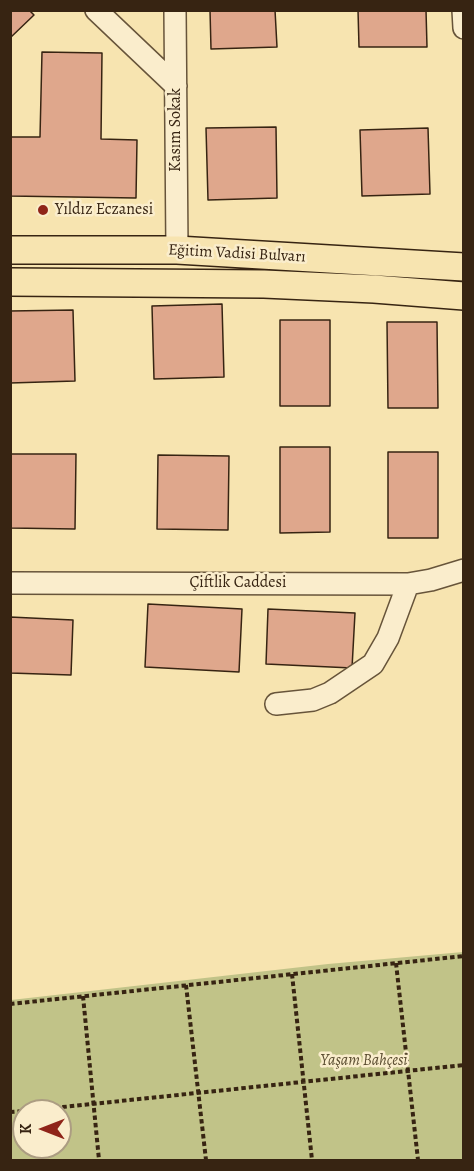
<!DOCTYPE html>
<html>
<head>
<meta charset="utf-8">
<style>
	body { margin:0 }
	#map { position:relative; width:474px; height:1171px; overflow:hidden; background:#f7e4b0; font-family:Alegreya,serif }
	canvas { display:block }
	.frame { position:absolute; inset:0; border:12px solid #372412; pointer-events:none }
	.north { position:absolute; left:12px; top:1099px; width:60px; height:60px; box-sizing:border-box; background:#faedcc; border:2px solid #ac9d82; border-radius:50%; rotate:270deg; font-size:16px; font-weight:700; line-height:24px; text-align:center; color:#372412 }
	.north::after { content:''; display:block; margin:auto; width:21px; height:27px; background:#8f2418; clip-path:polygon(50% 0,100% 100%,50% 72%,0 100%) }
</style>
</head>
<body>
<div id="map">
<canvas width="474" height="1171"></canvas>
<div class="frame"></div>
<div class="north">K</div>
</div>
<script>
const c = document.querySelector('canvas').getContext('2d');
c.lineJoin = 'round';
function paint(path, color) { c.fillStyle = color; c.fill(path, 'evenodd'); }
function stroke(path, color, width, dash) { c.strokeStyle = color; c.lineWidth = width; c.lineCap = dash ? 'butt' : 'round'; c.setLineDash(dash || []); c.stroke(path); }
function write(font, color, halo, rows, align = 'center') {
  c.font = font + ' Alegreya,serif'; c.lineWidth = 5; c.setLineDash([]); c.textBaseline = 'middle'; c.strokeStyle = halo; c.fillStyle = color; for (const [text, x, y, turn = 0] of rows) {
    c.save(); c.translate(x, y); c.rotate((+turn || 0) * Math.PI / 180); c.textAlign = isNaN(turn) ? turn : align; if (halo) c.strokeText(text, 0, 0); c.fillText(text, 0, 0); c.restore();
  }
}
paint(new Path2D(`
	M463,952V1160H11V1000L328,964ZM24,1111H60V1147H24Z`), '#c1c388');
const building = new Path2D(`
	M10,10H29L34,15L10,38Z
	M210,10H275L277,47L211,49Z
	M358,10H426L427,47H359Z
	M42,52L102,53L101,139L137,140L136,198L10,196V137H40Z
	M276,127L277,198L208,200L206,128Z
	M428,128L430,194L362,196L360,130Z
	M222,304L224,377L154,379L152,306Z
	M73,310L75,381L10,383V311Z
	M280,320H330V406H280Z
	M387,322H437L438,408H388Z
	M280,447H330V532L280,533Z
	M388,452H438V538H388Z
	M10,454H76L75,529L10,528Z
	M158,455L229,456L228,530L157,529Z
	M148,604L242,609L239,672L145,667Z
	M268,609L355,613L352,668L266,664Z
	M10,617L73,620L71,675L10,673Z`);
paint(building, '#dfa78c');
stroke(building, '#372412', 1.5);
const minor = new Path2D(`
	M96,10L176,86
	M175,10L177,250
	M463,10L464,28
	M10,583L408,584L431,580L464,570
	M276,704L313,700L330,693L373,664L388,638L408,584`);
const major = new Path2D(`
	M10,250H177L464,267
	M10,282L264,284L374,289L464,296`);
stroke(minor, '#67543a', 24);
stroke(major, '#372412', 30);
stroke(new Path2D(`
	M396,963L418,1160
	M292,974L312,1160
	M186,985L206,1160
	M83,996L99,1160
	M10,1004L464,956
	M25,1111L464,1065
	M10,1112L24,1111`), '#372412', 4, [4.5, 3]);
stroke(minor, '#faedcc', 21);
stroke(major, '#f7e4b0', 27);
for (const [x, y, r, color] of [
	[43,210,6,"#8f2418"]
]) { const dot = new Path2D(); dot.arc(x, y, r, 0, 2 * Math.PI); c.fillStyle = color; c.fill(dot); stroke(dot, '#faedcc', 2); }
write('16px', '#372412', '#faedcc', [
	["Kasım Sokak",176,130,-90],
	["Eğitim Vadisi Bulvarı",237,254,3],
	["Çiftlik Caddesi",238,583]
]);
write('16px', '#372412', '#faedcc', [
	["Yıldız Eczanesi",55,210]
], 'left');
write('italic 16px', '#5a4c30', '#faedcc', [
	["Yaşam Bahçesi",364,1061]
]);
</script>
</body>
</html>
